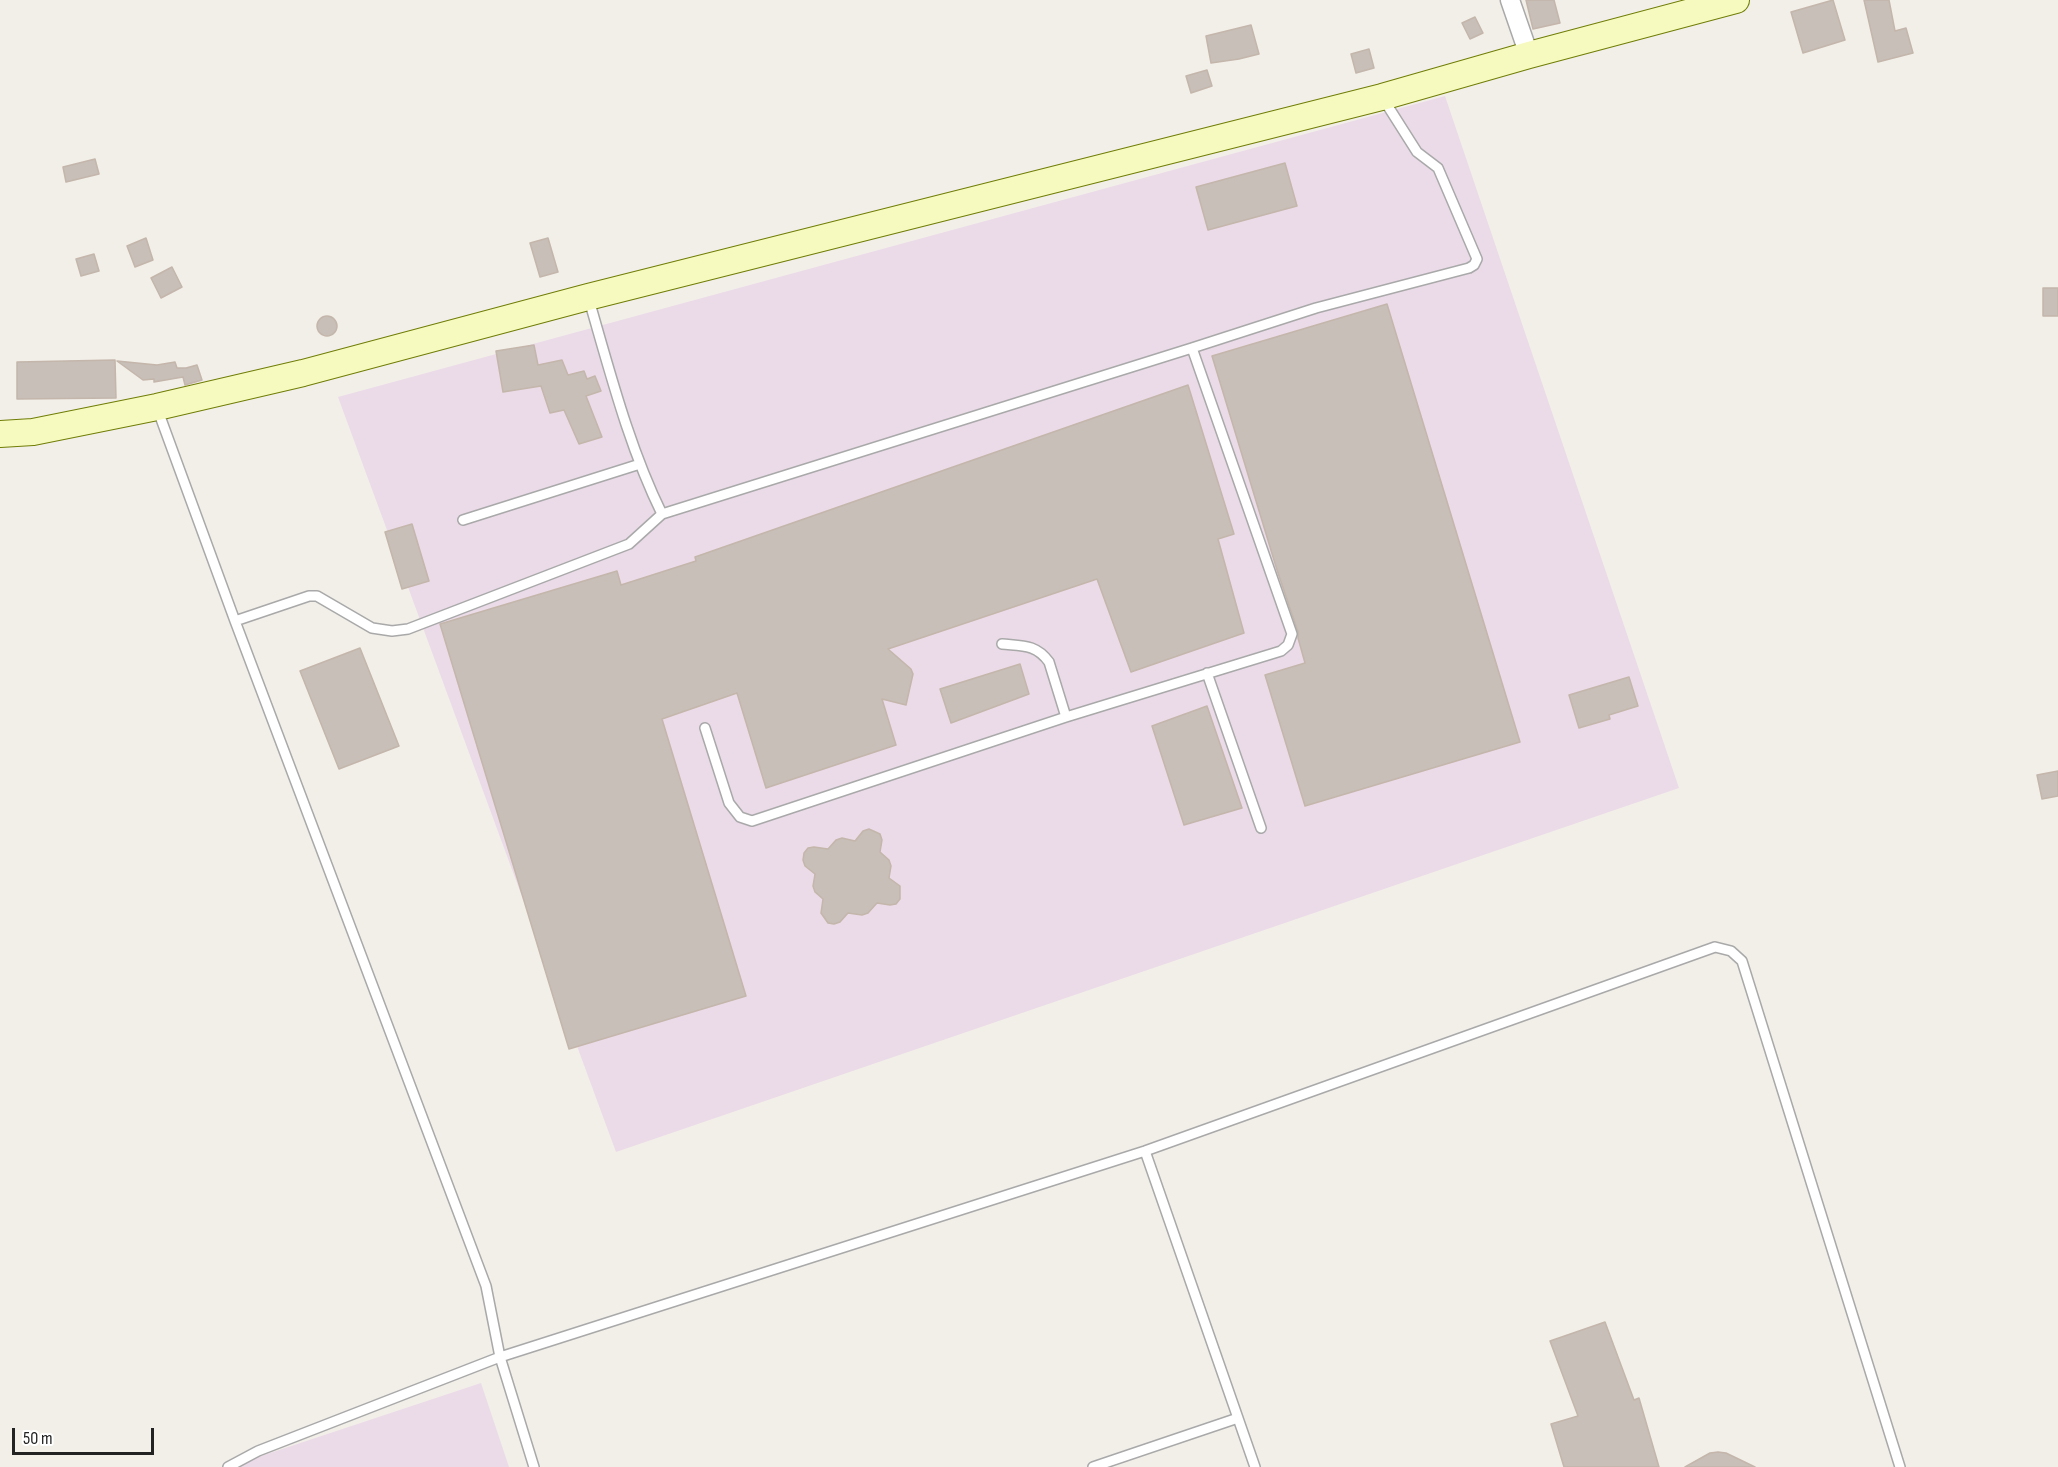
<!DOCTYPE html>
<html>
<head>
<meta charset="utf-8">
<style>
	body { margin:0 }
	#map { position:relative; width:2058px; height:1467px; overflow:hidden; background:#f2efe9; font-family:"Sofia Sans Condensed",sans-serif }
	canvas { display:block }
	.scale { position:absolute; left:12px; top:1428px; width:142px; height:27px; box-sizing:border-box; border:3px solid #222; border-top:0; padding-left:8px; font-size:18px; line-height:21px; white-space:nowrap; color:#222; -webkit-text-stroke:4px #fff; paint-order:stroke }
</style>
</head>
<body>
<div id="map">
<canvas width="2058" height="1467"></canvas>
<div class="scale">50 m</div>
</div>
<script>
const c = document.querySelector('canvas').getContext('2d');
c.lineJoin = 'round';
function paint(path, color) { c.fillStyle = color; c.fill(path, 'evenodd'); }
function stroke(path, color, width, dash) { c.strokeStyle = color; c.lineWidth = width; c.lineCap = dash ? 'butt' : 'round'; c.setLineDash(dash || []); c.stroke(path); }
paint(new Path2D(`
	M1445,96L1679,788L616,1152L338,397Z
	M481,1383L509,1467H228Z`), '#ebdbe8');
const building = new Path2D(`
	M1526,0H1554L1560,23L1533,29Z
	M1833,0L1845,40L1803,53L1791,12Z
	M1864,0H1889L1895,31L1906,28L1913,53L1878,62Z
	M1475,17L1483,33L1470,39L1462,23Z
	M1251,25L1259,54L1239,59L1211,63L1206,36Z
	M1369,49L1374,68L1356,73L1351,54Z
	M1207,70L1212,86L1191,93L1186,76Z
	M95,159L99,174L66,182L63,167Z
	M1285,163L1297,206L1208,230L1196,187Z
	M146,238L153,260L135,267L127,246Z
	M548,238L558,272L540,277L530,243Z
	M94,254L99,271L81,276L76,259Z
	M172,267L182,287L161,298L151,278Z
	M2043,288H2058V316H2043Z
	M1387,304L1520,742L1305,806L1265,675L1305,663L1298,638V632L1277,570L1212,356Z
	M317 326a10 10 0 1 1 20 0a10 10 0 1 1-20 0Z
	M534,345L538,365L562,360L568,375L584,371L587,379L595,376L601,391L586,396L602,437L579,444L564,410L550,413L541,386L503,392L496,351Z
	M115,360L116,398L17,399V362Z
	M117,361L157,365L175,362L177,368H186L197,365L202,380L185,385L183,377L154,382V379L143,380Z
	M1188,385L1234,534L1218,539L1244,633L1131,672L1097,579L888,649L911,669L913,674L906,705L882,699L896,745L766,788L737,693L662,719L746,996L569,1049L440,624L617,571L621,585L696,561L695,557Z
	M412,524L429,581L402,589L385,532Z
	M360,648L399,746L339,769L300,671Z
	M1020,664L1029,694L951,723L940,689Z
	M1629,677L1638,706L1609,715L1610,719L1579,728L1569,695Z
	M1207,706L1242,808L1184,825L1152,726Z
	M2058,771V796L2042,799L2037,775Z
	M869,829L880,834L882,840L880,852L889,860L891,866L889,878L900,886V899L896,904L890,905L877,903L868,913L862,915L848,913L840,922L834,924L828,923L821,913L823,899L815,892L813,886L815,874L805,866L803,860L804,853L808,848L814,847L828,849L836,840L842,838L855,841L863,831Z
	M1605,1322L1634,1400L1639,1398L1659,1467H1564L1551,1424L1578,1416L1550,1341Z
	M1718,1452L1726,1453L1755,1467H1685L1710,1453Z`);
paint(building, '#c7bfb8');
stroke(building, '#c4b6ab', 1.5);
const lane = new Path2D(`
	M589,300C610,372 629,447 662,514L1192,348L1292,634L1288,645L1281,651L1066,717L752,821L740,817L729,803L705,728
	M1192,348L1316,308L1469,268L1474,265L1477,259L1438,168L1417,152L1384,100
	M157,408L235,621L486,1286L500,1357L534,1467
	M463,520L640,464
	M235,621L309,596H317L372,628L392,631L408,629L629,544L662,514
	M1002,644C1022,646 1036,644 1049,662L1066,717
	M1207,673L1261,828
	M1145,1151L1255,1467
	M228,1467L258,1451L500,1357L1145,1151L1715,947L1731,951L1742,961L1900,1467
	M1093,1467L1238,1418`);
const street = new Path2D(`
	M1510,0L1529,55`);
const secondary = new Path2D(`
	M0,434L33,432L157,407L303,373L588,297L1382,97L1529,55L1736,0`);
stroke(lane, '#a9a9a9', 12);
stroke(street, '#a9a9a9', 21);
stroke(secondary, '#707d05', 28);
stroke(lane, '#fff', 9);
stroke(street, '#fff', 18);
stroke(secondary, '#f7fabf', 26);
</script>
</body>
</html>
